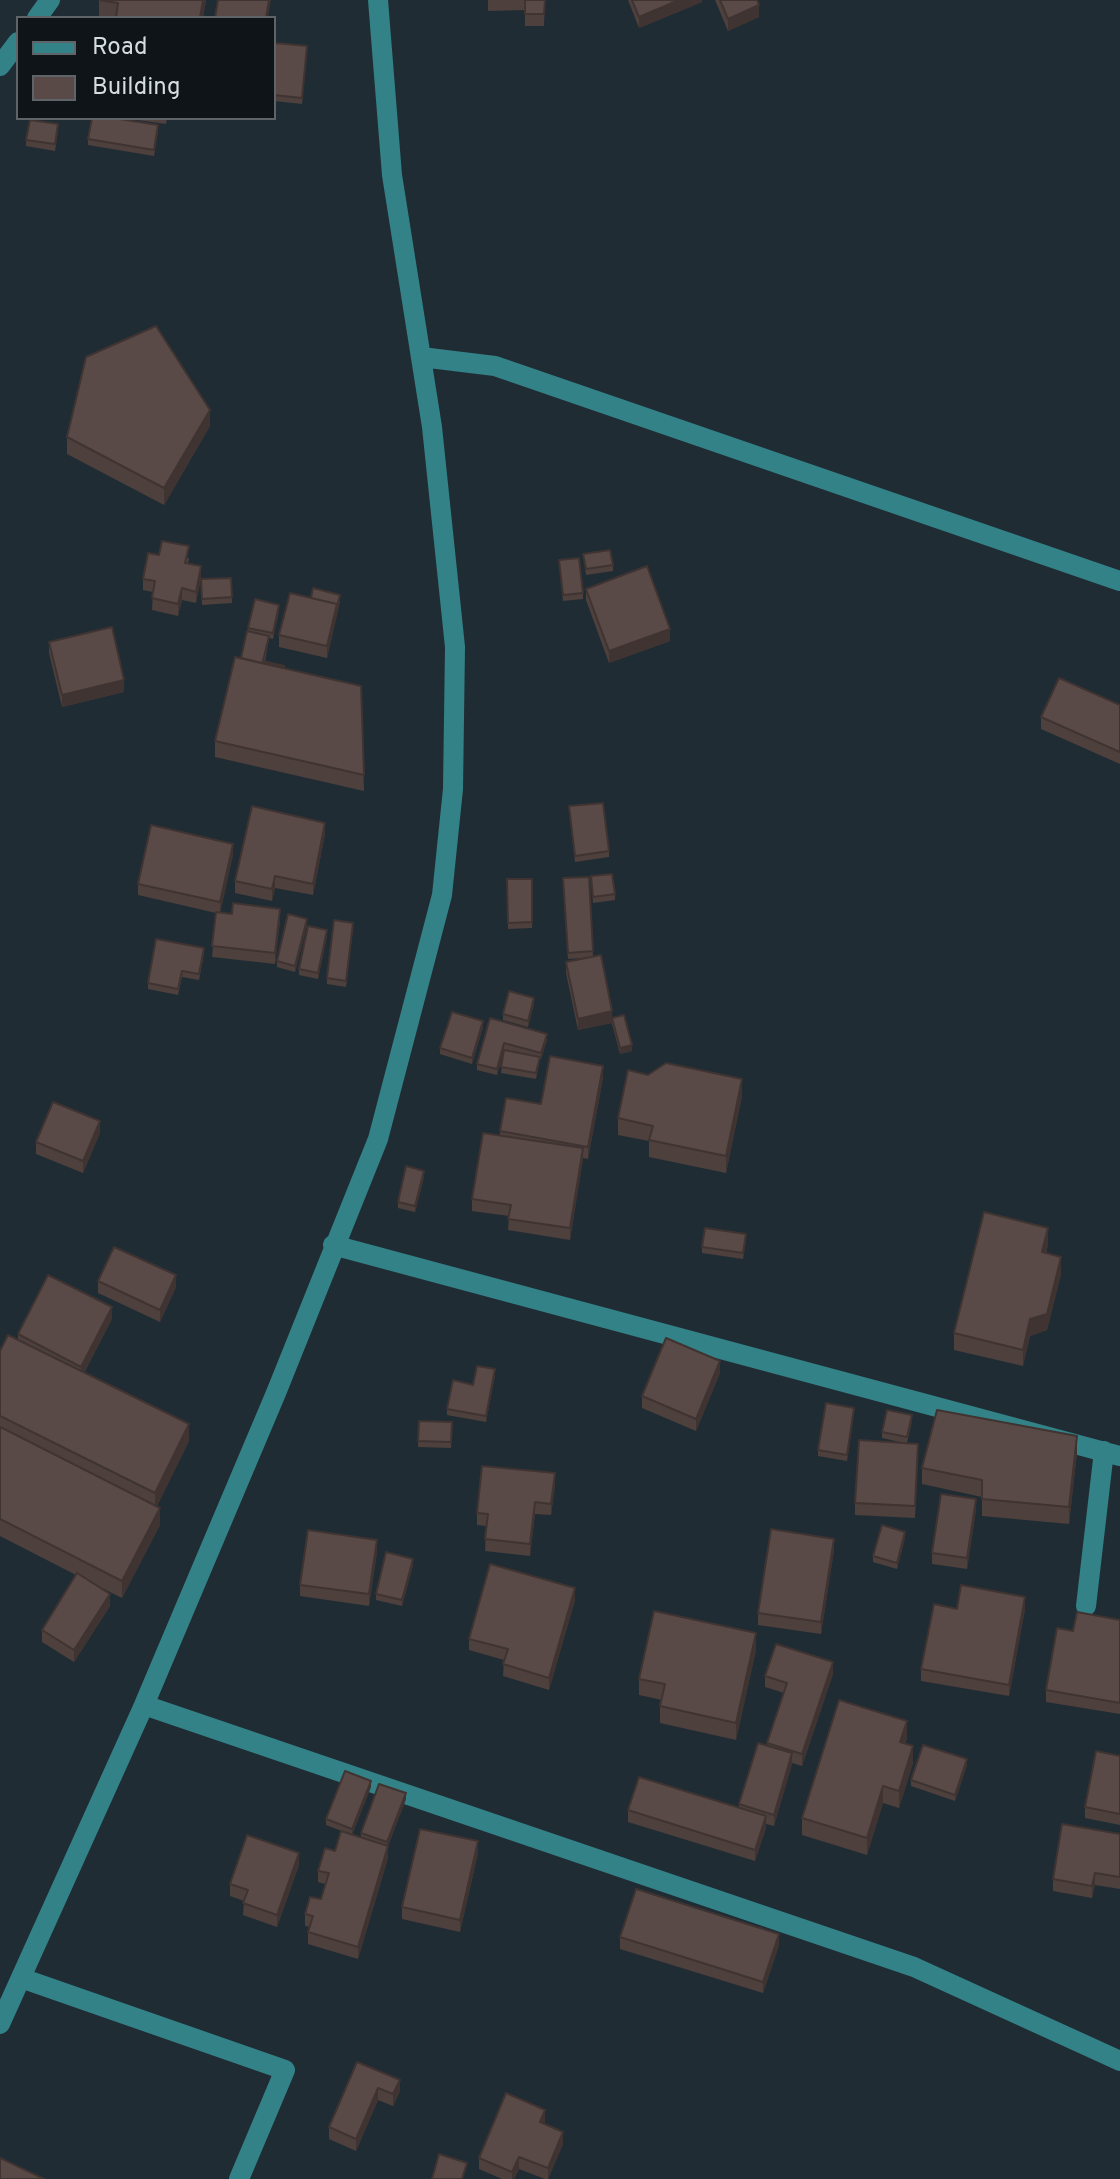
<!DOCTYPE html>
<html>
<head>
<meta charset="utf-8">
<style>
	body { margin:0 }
	#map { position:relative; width:1120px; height:2179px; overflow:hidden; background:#202c34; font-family:Overpass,sans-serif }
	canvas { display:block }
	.legend { position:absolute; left:16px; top:16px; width:260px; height:104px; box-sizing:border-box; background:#0e1417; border:2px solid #5e6468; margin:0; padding:10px 14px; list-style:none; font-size:24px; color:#d5dce2 }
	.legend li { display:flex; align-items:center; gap:16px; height:40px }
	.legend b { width:40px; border:2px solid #5e6468 }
</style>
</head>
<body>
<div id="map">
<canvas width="1120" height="2179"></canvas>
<ul class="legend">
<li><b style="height:10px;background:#338287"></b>Road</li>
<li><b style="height:22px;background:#5a4a47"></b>Building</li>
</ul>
</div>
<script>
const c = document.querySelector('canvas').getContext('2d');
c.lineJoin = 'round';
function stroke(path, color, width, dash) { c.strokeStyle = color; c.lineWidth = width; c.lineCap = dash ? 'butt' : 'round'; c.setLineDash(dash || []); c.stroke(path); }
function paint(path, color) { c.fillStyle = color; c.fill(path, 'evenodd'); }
stroke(new Path2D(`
	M37,18L50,0
	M0,66L18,42
	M421,357L495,366L1120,581
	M333,1245L1120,1456
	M1086,1606L1104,1451
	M144,1705L914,1967L1120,2061
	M21,1978L285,2070L239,2179
	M0,2024L144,1705L276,1393L378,1139L442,895L453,789L455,647L432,427L392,175L378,0`), '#338287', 20);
paint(new Path2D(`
	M99,0H206L203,18H108L99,17Z
	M488,0H545L544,26H525V10L488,11Z
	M628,0H702V2L639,28Z
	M715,0H757L759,17L728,31Z
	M307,52L302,104L274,101V58Z
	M123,118H167L166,124Z
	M58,131L55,151L26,146V140Z
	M158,131L154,156L88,145V139Z
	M210,426L164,505L67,454V437Z
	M583,554L613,565V571L586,575Z
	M159,555L189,558L188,564L201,578L196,603L182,600L178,616L152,610L153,592L143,590V579Z
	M559,560L583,593V599L563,601Z
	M231,578L232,603L202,605L201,579Z
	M586,589L670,641L609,663L586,600Z
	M311,598L340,601L327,658L279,647V635Z
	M279,611L273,639L269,638L265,662L284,668L361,686L364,791L215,757V741L241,658L248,628Z
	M49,642L124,692L62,707L49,653Z
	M1120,705V764L1041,729V717Z
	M569,806L609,851V857L575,862Z
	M325,834L313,895L275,888L272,901L235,893V881Z
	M233,855L220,913L280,920L275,964L212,957L216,913L138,895V884Z
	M591,876L615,894V900L593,903Z
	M589,877L593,956L612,1023L578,1030L566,973V962L585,958L568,959L563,878Z
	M507,879H532V928L508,929Z
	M307,925L295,972L277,967V961Z
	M353,929L346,987L327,984V978Z
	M327,936L318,979L299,975V969Z
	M204,954L199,980L182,977L178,995L148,989V983Z
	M534,1004L528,1027L503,1020V1014Z
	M490,1018L547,1040L541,1059H540L536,1079L501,1073L504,1050L497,1075L477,1070V1064Z
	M612,1018L632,1051L620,1054L612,1024Z
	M483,1027L472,1064L440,1054V1048Z
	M648,1075L742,1096L726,1173L649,1157V1141L618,1135V1118Z
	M603,1078L588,1159L583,1158L570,1240L508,1230L509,1216L472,1211V1199L500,1135V1131L541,1104Z
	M100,1133L83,1173L36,1154V1142Z
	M424,1177L415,1212L398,1208V1202Z
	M746,1240L743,1259L702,1253V1247Z
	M1048,1245L1046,1253L1061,1274L1047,1330L1030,1336L1023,1366L954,1350V1333Z
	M98,1281L176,1287L160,1322L98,1293Z
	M112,1319L84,1373L189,1441L157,1506L160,1525L122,1598L94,1584L110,1606L74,1662L42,1642V1630L76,1575L0,1536V1351L18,1340V1334Z
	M720,1373L696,1431L642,1408V1396Z
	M495,1375L486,1422L447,1415V1409L473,1385Z
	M854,1414L847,1461L818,1456V1450Z
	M419,1421L452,1422L451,1448L418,1447Z
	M912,1421L907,1443L918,1455L915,1518L855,1515V1503L904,1443L882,1438V1432Z
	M1077,1452L1069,1524L982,1516V1497L922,1484V1468Z
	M555,1485L551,1515L535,1514L530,1556L485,1551L486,1526L477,1525V1513Z
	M976,1510L967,1569L932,1564V1553Z
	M905,1538L897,1569L873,1562V1556Z
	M834,1550L821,1634L758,1625V1613Z
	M377,1552L369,1606L300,1596V1585Z
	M413,1565L402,1606L376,1600V1594Z
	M575,1600L549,1690L503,1676L504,1660L469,1650V1639Z
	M957,1609H1025L1009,1696L921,1681V1669Z
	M1120,1620V1714L1046,1702V1690L1073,1631Z
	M756,1650L736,1740L660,1723V1706L662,1700L639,1695V1679Z
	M833,1674L802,1766L792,1763L774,1826L766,1824V1828L755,1861L628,1822V1810L739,1808V1804L767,1746L784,1693L765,1687V1676Z
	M907,1738L905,1744L913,1763L899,1808L883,1803L867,1855L802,1835V1818Z
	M1120,1756V1825L1085,1818V1807Z
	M967,1765L955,1801L911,1786V1780Z
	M371,1787L352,1835L361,1838V1833L406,1799L388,1846V1858L358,1959L308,1944V1932L310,1927L305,1926V1914L321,1899L325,1884L318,1882V1871L350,1834L326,1825V1819Z
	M1120,1834V1889L1095,1885L1092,1898L1053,1891V1879Z
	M478,1853L460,1932L402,1919V1907Z
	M299,1865L277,1927L243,1915L244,1901L230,1896V1884Z
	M620,1937L779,1945L763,1993L620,1949Z
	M357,2062L400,2091L393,2106L378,2100L356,2151L329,2139V2127Z
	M545,2121L544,2124L563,2144L548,2179H545L519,2169L514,2179H502L479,2169V2158Z`), '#4d403d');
paint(new Path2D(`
	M203,0H206L203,18H200Z
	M269,0H271L268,18H266Z
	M679,0H702V2L639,28V17Z
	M759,5V17L728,31V19Z
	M210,410V426L164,505V488Z
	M201,566V578L196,603V592Z
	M182,588V600L178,616V604Z
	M340,595L337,616L327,658V646Z
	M279,605V611L273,639V633Z
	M670,629V641L609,663V651Z
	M124,680V692L62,707V695Z
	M325,823V834L313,895V884Z
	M233,844V855L220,914V902Z
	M275,876V888L272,901V889Z
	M280,909V920L275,964V953Z
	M307,919V925L295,972V966Z
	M327,930V936L318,979V973Z
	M534,998V1004L528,1027V1021Z
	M612,1011V1023L578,1030V1019Z
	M483,1021V1027L472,1064V1058Z
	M547,1034V1040L541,1059V1053Z
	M504,1043V1049L497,1075V1069Z
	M632,1045V1051L620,1054V1048Z
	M603,1066V1078L588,1159V1147Z
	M742,1079V1096L726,1173V1156Z
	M100,1121V1133L83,1173V1161Z
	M583,1148V1160L570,1240V1228Z
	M424,1171V1177L415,1212V1206Z
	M1048,1228V1245L1042,1269V1252Z
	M1061,1257V1274L1047,1330L1030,1336L1023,1366V1350L1030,1319Z
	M176,1275V1287L160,1322V1310Z
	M112,1307V1319L81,1378V1367Z
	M720,1361V1373L696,1431V1419Z
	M495,1369V1375L486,1422V1416Z
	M189,1424V1441L155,1510V1493Z
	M1077,1436V1452L1069,1524V1507Z
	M555,1473V1485L551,1515V1504Z
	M976,1499V1510L967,1569V1558Z
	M535,1502V1514L530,1556V1544Z
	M160,1508V1525L122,1598V1581Z
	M905,1532V1538L897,1569V1563Z
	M834,1539V1550L821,1634V1622Z
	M377,1540V1552L369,1606V1594Z
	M413,1559V1565L402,1606V1600Z
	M575,1588V1600L549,1690V1678Z
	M110,1594V1606L74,1662V1650Z
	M1025,1597V1609L1009,1696V1685Z
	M756,1633V1650L736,1740V1723Z
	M833,1662V1674L802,1766V1754Z
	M907,1721V1738L900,1759V1742Z
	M913,1746V1763L899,1808V1791Z
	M792,1753V1765L774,1826V1815Z
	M967,1759V1765L955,1801V1795Z
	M371,1781V1787L352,1835V1829Z
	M883,1786V1803L867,1855V1838Z
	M406,1793V1799L387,1849V1842Z
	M766,1816V1828L755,1861V1850Z
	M478,1841V1853L460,1932V1920Z
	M388,1846V1858L358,1959V1947Z
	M299,1853V1865L277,1927V1915Z
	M1095,1873V1885L1092,1898V1886Z
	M779,1934V1945L763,1993V1982Z
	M400,2080V2091L393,2106V2094Z
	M378,2088V2100L356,2151V2139Z
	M545,2110V2121L540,2134V2122Z
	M563,2132V2144L548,2179V2168Z
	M519,2157V2169L514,2179H512V2172Z`), '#3f3432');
const building = new Path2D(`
	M99,0H203L200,18H116L118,3Z
	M218,0H269L266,18H215Z
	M525,0H545L544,14H525Z
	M632,0H679L639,17Z
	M720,0H757L759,5L728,19Z
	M275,43L307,46L302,98L274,95V58Z
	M92,118H113L158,125L154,150L88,139Z
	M30,120L58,124L55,144L26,140Z
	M156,326L210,410L164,488L67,437L86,357Z
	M162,541L189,546L185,563L201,566L196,592L182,588L178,604L152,598L155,581L143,579L148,553L159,555Z
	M610,550L613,565L586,569L583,554Z
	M579,558L583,593L563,595L559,560Z
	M647,566L670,629L609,651L586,589Z
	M231,578L232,597L202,599L201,579Z
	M313,588L340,595L337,606V604L311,598Z
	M290,593L337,604L327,646L279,635Z
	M255,599L279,605L273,633L248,628Z
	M112,627L124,680L62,695L49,642Z
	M247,631L269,636L263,661L284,666V668L241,658Z
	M235,657L361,686L364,775L215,741Z
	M1059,678L1120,705V752L1041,717Z
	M603,803L609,851L575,856L569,806Z
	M252,806L325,823L313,884L275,876L272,889L235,881Z
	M151,825L233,844L220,902L138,884Z
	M612,874L615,894L593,897L591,876Z
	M589,877L593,951L568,953L563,878Z
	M507,879H532V922L508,923Z
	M233,903L280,909L275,953L212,946L216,912L232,914Z
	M288,914L307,919L295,966L277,961Z
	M334,920L353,923L346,981L327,978Z
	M308,926L327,930L318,973L299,969Z
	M156,939L204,948L199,974L182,971L178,989L148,983Z
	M601,955L612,1011L578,1019L566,962Z
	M509,991L534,998L528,1021L503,1014Z
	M452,1012L483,1021L472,1058L440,1048Z
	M624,1015L632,1045L620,1048L612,1018Z
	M490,1018L547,1034L541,1053L504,1043L497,1069L477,1064Z
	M504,1050L540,1057L536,1073L501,1067Z
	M550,1056L603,1066L588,1147L500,1131L506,1098L541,1104Z
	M666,1063L742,1079L726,1156L649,1140L653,1126L618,1118L628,1070L648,1075Z
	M53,1102L100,1121L83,1161L36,1142Z
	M483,1133L583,1148L570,1228L508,1219L511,1205L472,1199Z
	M406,1166L424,1171L415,1206L398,1202Z
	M984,1212L1048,1228L1042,1252L1061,1257L1047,1314L1030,1319L1023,1350L954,1333Z
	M705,1228L746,1234L743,1253L702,1247Z
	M114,1247L176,1275L160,1310L98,1281Z
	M48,1275L112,1307L81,1367L18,1334Z
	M8,1335L189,1424L155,1493L0,1416V1351Z
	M666,1338L720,1361L696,1419L642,1396Z
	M477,1366L495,1369L486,1416L447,1409L453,1380L473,1385Z
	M826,1403L854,1408L847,1455L818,1450Z
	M887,1410L912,1415L907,1437L882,1432Z
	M937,1410L1077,1436L1069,1507L982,1499V1480L922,1468Z
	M419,1421L452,1422L451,1442L418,1441Z
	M0,1427L160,1508L122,1581L0,1519Z
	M859,1440L918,1444L915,1506L855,1503Z
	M482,1466L555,1473L551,1504L535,1502L530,1544L485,1539L488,1514L477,1513Z
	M941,1494L976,1499L967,1558L932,1553Z
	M882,1525L905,1532L897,1563L873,1556Z
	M771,1529L834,1539L821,1622L758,1613Z
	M308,1530L377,1540L369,1594L300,1585Z
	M386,1552L413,1559L402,1600L376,1594Z
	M490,1564L575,1588L549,1678L503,1664L508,1649L469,1639Z
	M77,1573L110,1594L74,1650L42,1630Z
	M961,1585L1025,1597L1009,1685L921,1669L934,1604L957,1609Z
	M654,1611L756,1633L736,1723L660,1706L665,1684L639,1679Z
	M1077,1612L1120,1620V1703L1046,1690L1057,1628L1073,1631Z
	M776,1644L833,1662L802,1754L767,1743L787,1683L765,1676Z
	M839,1700L907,1721L900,1742L913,1746L899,1791L883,1786L867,1838L802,1818Z
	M758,1743L792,1753L774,1815L739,1804Z
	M923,1745L967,1759L955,1795L911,1780Z
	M1096,1751L1120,1756V1814L1085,1807Z
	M345,1771L371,1781L352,1829L326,1819Z
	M639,1777L766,1816L755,1850L628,1810Z
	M379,1784L406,1793L387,1842L361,1833Z
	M1062,1824L1120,1834V1877L1095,1873L1092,1886L1053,1879Z
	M420,1829L478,1841L460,1920L402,1907Z
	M341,1831L388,1846L358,1947L308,1932L313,1916L305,1914L310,1897L321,1899L329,1873L318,1871L325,1848L335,1851Z
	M247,1835L299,1853L277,1915L243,1903L248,1890L230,1884Z
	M636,1889L779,1934L763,1982L620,1937Z
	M357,2062L400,2080L393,2094L378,2088L356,2139L329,2127Z
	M506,2093L545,2110L540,2122L563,2132L548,2168L519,2157L512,2172L479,2158Z
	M439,2154L467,2163L462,2179H432Z
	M0,2158L44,2179H0Z`);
paint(building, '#5a4a47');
stroke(building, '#3f3432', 2);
</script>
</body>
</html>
